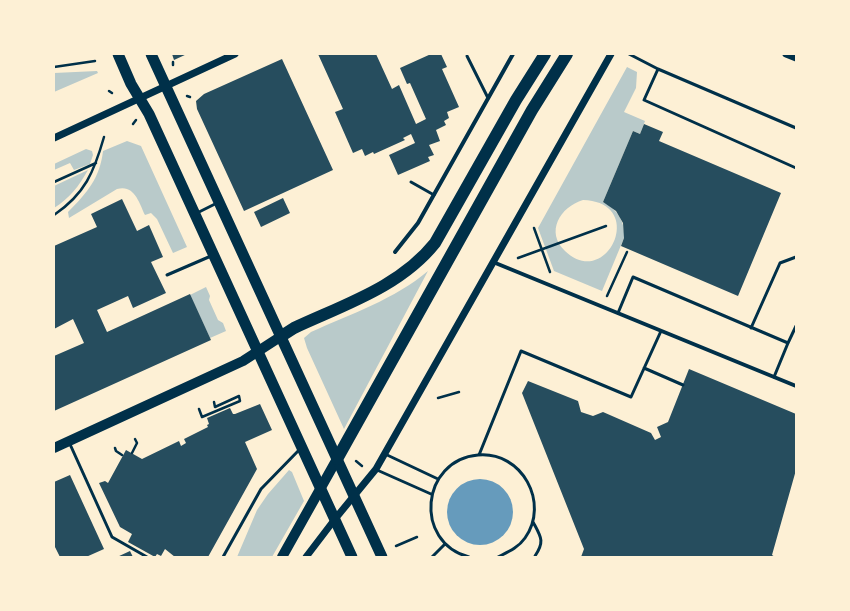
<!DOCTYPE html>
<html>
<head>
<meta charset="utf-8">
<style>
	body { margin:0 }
	#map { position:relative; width:850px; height:611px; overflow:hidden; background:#fdf0d5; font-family:"Varela Round",sans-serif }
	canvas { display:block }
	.frame { position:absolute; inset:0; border:55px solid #fdf0d5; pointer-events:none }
</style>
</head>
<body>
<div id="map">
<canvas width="850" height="611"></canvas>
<div class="frame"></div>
</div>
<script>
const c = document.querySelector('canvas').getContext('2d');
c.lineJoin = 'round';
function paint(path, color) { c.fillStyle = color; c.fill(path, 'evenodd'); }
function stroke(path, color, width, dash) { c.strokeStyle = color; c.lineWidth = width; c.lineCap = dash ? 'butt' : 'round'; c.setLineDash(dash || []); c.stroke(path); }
paint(new Path2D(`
	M627,67L637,72L636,88L624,112L645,121L640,134L633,131L603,202C618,210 625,221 624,238L602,291L554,271L538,228ZM583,200C648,202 607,291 565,251C545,232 560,207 583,200Z
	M97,71L98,73L54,92V73Z
	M127,141L141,146L187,247L173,253L157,219L151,213L145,215C139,202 134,184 117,189L69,218L68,212C87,193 100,178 103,151Z
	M86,149L92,151L93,155L90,164L74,170L70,163L54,170V164Z
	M88,170C79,186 70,198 54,208V186Z
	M428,271L344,429L307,348L304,338L311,332C351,314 395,299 428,271Z
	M206,287L210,296L209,300L218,320L223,323L226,331L210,338L190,295Z
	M289,470L292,472L304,501L272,557H237L257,510L268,494Z`), '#b9caca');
paint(new Path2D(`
	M447 512a33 33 0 1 1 66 0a33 33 0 1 1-66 0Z`), '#669bbc');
paint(new Path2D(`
	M172,54H187L174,60Z
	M318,54H376L392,89L399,85L416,124L426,119L410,83L407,84L400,68L431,54H441L447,67L442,69L459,107L447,112L449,118L444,121L446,125L436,130L440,141L429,145L434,155L428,157L430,161L398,175L389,155L415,143L411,134L403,138L405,140L374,154L373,152L365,156L362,149L353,153L335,112L343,109Z
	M282,59L333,170L244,211L197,109L196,101L204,94Z
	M644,124L663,132L659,141L781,193L738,296L621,246L624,238L623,223L616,211L603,202L633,131L640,134Z
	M283,198L290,213L261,227L254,212Z
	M122,199L137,231L149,225L163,257L151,262L166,293L133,308L128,296L97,310L107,332L190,294L211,340L54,411V356L84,343L73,319L54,329V246L97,227L91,214Z
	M689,369L796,414V470L772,555L775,557H581L584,549L522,393L528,381L578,401L581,412L593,416L603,412L651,433L655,440L661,437L657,427L668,422Z
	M260,404L272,430L245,442L257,469L208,557H175L165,549L161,556L157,554L155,557L128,542L132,534L120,527L99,483L105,481L108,483L126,450L142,459L179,441L181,446L186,443L184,439L208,427L207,425L209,424L207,418L230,408L233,414H235Z
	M70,475L104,549L86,557H60L54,545V482Z
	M130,551L133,557H117Z`), '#264d5e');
stroke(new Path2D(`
	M173,65V62
	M54,67L95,61
	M109,91L112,93
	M187,96L190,97
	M133,124L136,120
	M54,182L96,163
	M54,215C85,194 94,172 104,137
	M534,228L550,272
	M518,258L606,226
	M607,296L627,252
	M438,398L459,392
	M199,409L202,417L240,401L239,396L215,407L214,402
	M115,448L116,451L122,455
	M132,453L137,443L135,439
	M356,461L362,466
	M396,546L417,537`), '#003049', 2.5);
stroke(new Path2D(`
	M629,54L658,69L644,100L796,168
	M467,56L488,98
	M658,69L796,128
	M411,182L434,195
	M197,213L217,203
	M167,275L211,256
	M618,313L633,277L788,343L774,377
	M751,328L780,263L796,257
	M788,343L796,326
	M644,368L683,385
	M69,442L112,537L147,557
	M385,454L438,479
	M479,455L521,351L631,397L661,331
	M377,470L431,494
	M533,522C541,537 545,541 535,556
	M223,557L261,489L300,449
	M432,557L445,544
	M469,557C413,542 421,460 478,455C522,451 550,503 525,538C518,548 508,552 498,557`), '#003049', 3);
stroke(new Path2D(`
	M395,252L418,223L513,54
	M493,262L796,386`), '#003049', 4);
stroke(new Path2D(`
	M786,54L796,58
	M54,138L235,54
	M306,557L335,519L376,469L611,54`), '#003049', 7);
stroke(new Path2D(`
	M54,448L243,361L280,337
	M282,557L337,459`), '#003049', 10);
stroke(new Path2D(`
	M118,54L131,84L149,114L352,557
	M151,54L382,557`), '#003049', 11);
stroke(new Path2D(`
	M280,337L294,328C343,305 400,287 435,243L516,100L545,54
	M337,459L532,110L567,54`), '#003049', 12);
</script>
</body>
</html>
